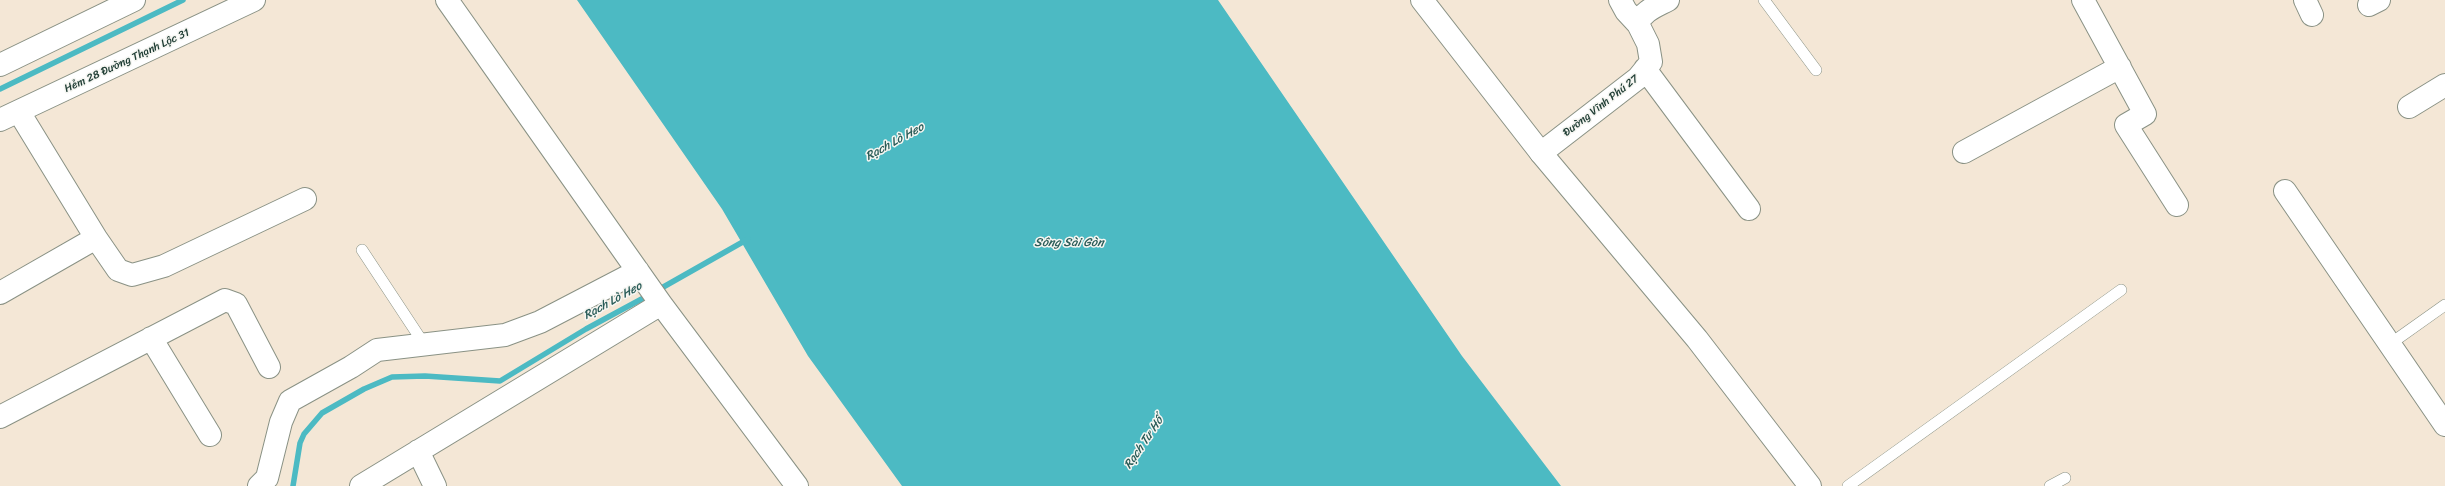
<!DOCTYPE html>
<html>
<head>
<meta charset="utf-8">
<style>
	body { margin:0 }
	canvas { display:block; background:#f4e7d6 }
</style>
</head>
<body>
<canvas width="2445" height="486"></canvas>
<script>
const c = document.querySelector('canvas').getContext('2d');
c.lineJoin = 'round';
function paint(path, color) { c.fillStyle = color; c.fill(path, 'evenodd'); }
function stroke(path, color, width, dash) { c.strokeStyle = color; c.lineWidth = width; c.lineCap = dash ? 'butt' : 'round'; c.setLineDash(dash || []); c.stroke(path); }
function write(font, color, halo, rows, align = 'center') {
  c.font = font + ' Sriracha,sans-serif'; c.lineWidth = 3; c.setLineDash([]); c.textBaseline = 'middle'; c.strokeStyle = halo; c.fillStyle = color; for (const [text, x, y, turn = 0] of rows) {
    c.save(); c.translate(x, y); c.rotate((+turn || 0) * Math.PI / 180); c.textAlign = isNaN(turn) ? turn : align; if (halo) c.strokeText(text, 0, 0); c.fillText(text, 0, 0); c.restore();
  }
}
paint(new Path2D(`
	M577,0H1218L1462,356L1561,486H902L808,356L722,209Z`), '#4cbac3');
stroke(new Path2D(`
	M0,89L183,0
	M658,290L748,239
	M293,486L300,443L304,434L322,413L364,389L392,377L425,376L500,381L586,329L649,295`), '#4cbac3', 5.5);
const service = new Path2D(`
	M1764,0L1816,70
	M362,250L424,344
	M2390,344L2445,305
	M1848,486L2121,290
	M2050,486L2065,478`);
const minor = new Path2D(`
	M447,0L661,304L797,486
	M1620,0L1626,11L1638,24
	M2083,0L2145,114L2126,125L2177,205
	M2305,0L2312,15
	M2369,5L2379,0
	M0,65L134,0
	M1645,69L1749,209
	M2409,107L2445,85
	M19,112L96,238L118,270L132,275L164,266L305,199
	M0,120L254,0
	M1964,152L2120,67
	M1541,153L1638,78L1651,62L1648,44L1638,24C1642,11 1657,6 1668,0
	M2285,191L2445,425
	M0,293L96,238
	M151,338L210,435
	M0,417L225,300L236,304L269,367
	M418,451L435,486
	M259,486L267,478L281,422L290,401L351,367L377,350L505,335L540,322L638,271
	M361,486L661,304`);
const tertiary = new Path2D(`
	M1422,0L1541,153L1697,339L1810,486`);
stroke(service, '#8a9285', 12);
stroke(minor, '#8a9285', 24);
stroke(tertiary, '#8a9285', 24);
stroke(service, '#fff', 11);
stroke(minor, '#fff', 22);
stroke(tertiary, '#fff', 22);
write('11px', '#1f3d34', '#f6f6f2', [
	["Hẻm 28 Đường Thạnh Lộc 31",127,61,-25],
	["Đường Vĩnh Phú 27",1601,106,-38]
]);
write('italic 12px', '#2a5c58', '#f6f6f2', [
	["Rạch Lò Heo",895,142,-29],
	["Sông Sài Gòn",1069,243],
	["Rạch Lò Heo",613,301,-29],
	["Rạch Tư Hổ",1144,443,-56]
]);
</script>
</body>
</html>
